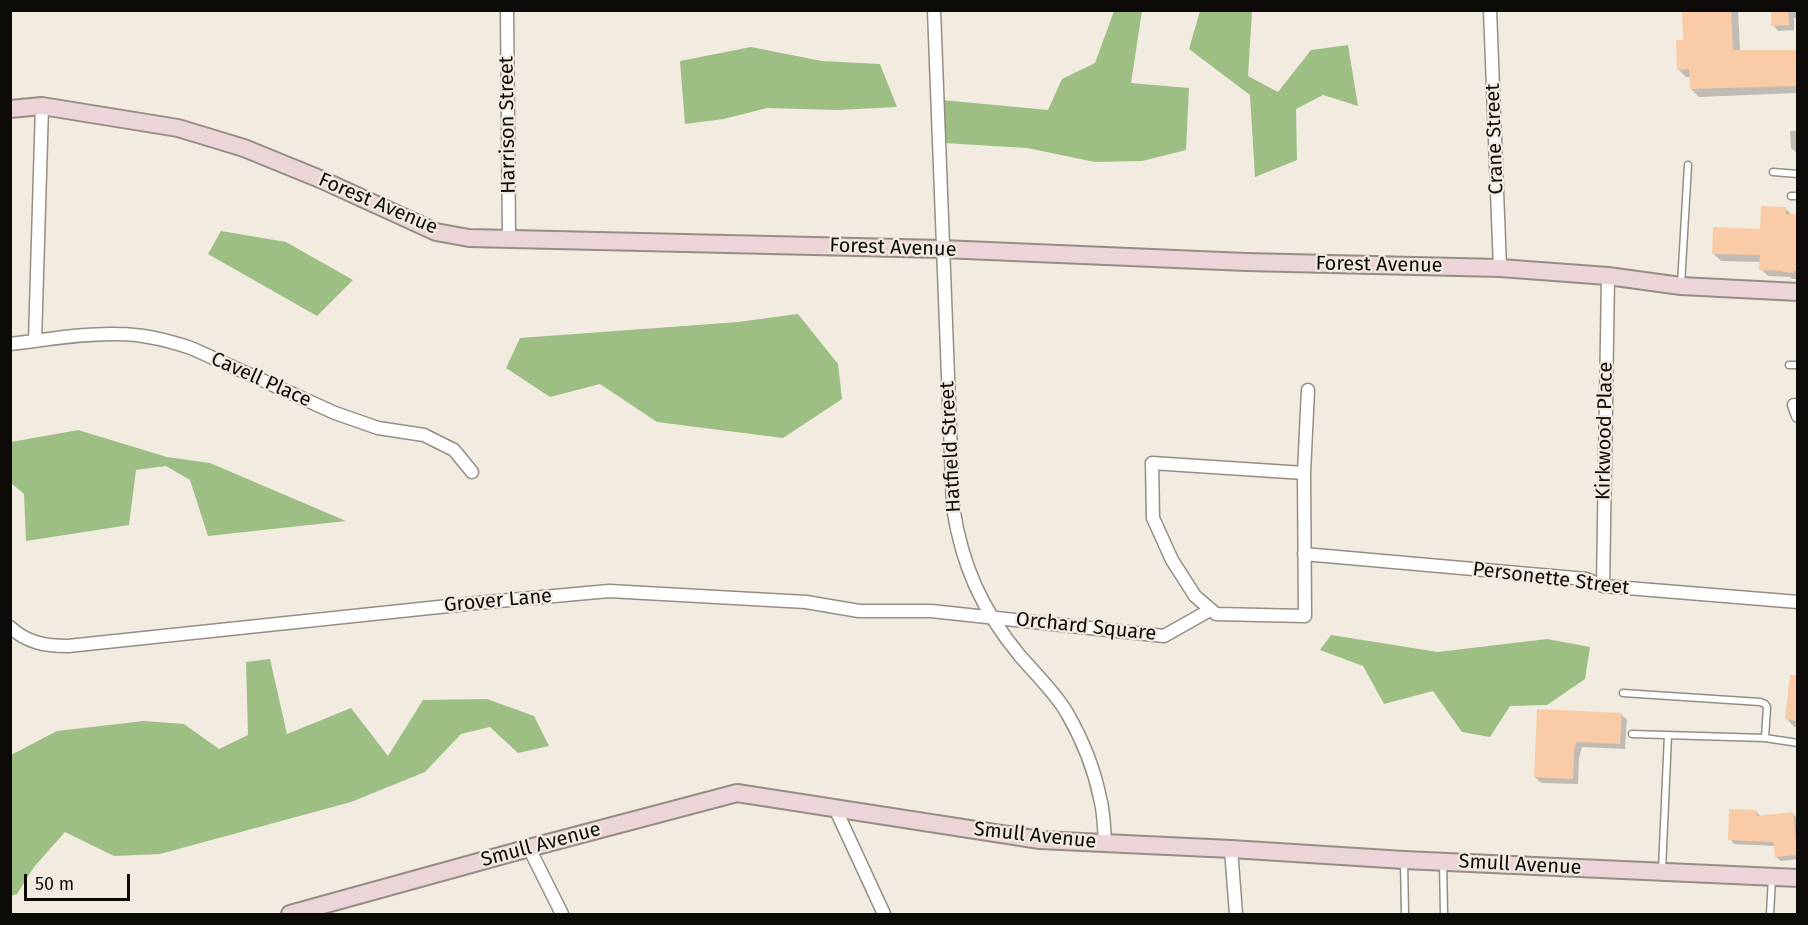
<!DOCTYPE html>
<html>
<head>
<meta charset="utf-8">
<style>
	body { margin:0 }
	#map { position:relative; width:1808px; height:925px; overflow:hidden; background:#f2ebe0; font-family:"Fira Sans",sans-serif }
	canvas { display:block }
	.frame { position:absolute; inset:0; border:12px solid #0d0b08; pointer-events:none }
	.scale { position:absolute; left:24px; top:874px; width:106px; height:27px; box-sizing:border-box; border:3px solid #0d0b08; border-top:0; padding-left:8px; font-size:18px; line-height:21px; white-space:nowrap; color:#0d0b08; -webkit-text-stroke:4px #f2ebe0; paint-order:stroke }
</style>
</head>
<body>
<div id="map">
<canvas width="1808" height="925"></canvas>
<div class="frame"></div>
<div class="scale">50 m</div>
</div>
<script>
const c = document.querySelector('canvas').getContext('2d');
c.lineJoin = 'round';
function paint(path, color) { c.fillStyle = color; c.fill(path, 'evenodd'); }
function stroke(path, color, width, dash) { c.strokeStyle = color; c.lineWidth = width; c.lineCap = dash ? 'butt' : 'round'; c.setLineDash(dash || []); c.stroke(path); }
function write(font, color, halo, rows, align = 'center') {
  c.font = font + ' "Fira Sans",sans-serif'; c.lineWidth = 4.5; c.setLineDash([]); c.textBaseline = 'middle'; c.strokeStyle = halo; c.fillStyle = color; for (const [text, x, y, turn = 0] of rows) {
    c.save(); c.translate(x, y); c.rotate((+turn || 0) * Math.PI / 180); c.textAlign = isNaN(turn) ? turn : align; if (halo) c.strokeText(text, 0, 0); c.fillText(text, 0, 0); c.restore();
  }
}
paint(new Path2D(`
	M1114,11H1142L1131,83L1189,88L1186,150L1142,161L1095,162L1027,148L944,143L942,100L1048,110L1062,79L1095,63Z
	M1200,11H1252L1248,76L1278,92L1311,50L1348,45L1358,106L1323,95L1296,109L1297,160L1255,177L1250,95L1189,49Z
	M751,47L822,61L880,64L897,107L837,110L767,108L724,119L685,124L680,61Z
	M221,231L286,242L353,280L317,316L208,254Z
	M798,314L838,364L842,399L783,438L657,422L600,384L550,397L506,368L520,338L738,322Z
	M78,430L167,457L210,463L346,521L208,536L190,480L166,466L136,470L129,525L26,541L24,494L11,483V442Z
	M1331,635L1438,652L1547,639L1590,647L1585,679L1547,705L1510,706L1490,737L1462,732L1433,691L1384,704L1363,666L1320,650Z
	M270,659L287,734L351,708L388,756L423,700L487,699L534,716L549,746L518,753L490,727L461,734L425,772L351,802L160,854L114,856L65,832L34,867L17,894L11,896V755L57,731L144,721L184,724L219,749L248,735L246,662Z`), '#9dbf83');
paint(new Path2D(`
	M1684,10H1738L1740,52L1798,51V93L1699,97L1691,89V77H1686L1678,69L1685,41Z
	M1772,10H1798V18H1794V30L1778,31L1773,25Z
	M1790,131H1798V154L1791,148Z
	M1786,209L1792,215L1798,216V279H1792L1790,277L1768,276L1761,269V262L1721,261L1714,254L1762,230Z
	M1790,690H1798V727H1794L1787,719Z
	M1538,711L1621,714L1627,720L1625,749L1582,747L1579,758L1578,784L1541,783L1535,777Z
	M1756,812L1762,817L1792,813L1797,818L1798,859L1781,861L1776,857L1775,846L1734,844L1730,839Z`), '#0003');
paint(new Path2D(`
	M1682,10H1731L1733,50H1797V86L1690,89L1689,69L1677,70L1676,40H1683Z
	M1771,10H1788L1789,25L1771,26Z
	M1761,206L1786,207V214H1797V271H1794V273L1783,272V271L1759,270L1760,255L1712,254L1713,227L1760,229Z
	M1790,675H1797V721L1785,719Z
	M1537,709L1622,713L1620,744L1576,742L1574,751L1573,779L1534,777Z
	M1729,809L1757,810L1756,816L1793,812L1797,855L1775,857L1773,842L1728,840Z`), '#facba7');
const lane = new Path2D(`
	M1773,172L1798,174
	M1791,196H1798
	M1681,285L1688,165
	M1789,365H1798
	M1623,693L1760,702L1765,704L1767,707L1765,738
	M1632,734L1765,738L1798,743
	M1404,861L1405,914
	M1443,862L1444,914
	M1662,870L1668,735
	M1770,914L1772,878`);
const street = new Path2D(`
	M507,10L509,239
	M934,10L953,507C962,566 982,610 1020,656C1034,672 1057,695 1067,713C1082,739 1094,768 1100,798C1104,812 1104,828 1105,843
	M1490,10L1500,268
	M35,341L42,106
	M10,344C46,340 82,333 118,334C143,334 167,340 191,348L335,413L378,428L424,435L454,450L472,472
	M1794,405L1798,416
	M1304,473L1152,463L1153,518L1172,560L1195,596L1216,614L1305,616L1304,473L1308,390
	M1304,554L1586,579L1603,586L1798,602
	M1603,586L1608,276
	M10,627C27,643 46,646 68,646L477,603L609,591L806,602L859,611H931L1164,636L1210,610
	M835,808L884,914
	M529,848L562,914
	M1231,849L1236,914`);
const secondary = new Path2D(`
	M10,109L42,106L178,128L244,148L320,179L436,232L469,238L942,249L1246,262L1500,268L1608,276L1681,286L1798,292
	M290,914L529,848L737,793L1040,840L1231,849L1404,860L1798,878`);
stroke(lane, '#948e84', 9);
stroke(street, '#948e84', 15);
stroke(secondary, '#948e84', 20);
stroke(lane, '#fff', 6);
stroke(street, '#fff', 12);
stroke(secondary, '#ebd5d8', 16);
write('20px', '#0d0b08', '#f2ebe0', [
	["Harrison Street",508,125,-91],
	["Crane Street",1495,139,-92],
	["Forest Avenue",378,204,23],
	["Forest Avenue",893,248,2],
	["Forest Avenue",1379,265,1],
	["Cavell Place",261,380,24],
	["Kirkwood Place",1605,431,-89],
	["Hatfield Street",951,447,-93],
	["Personette Street",1551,579,7],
	["Grover Lane",498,601,-5],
	["Orchard Square",1086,627,6],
	["Smull Avenue",1035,836,6],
	["Smull Avenue",541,845,-15],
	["Smull Avenue",1520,865,3]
]);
</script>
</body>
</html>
